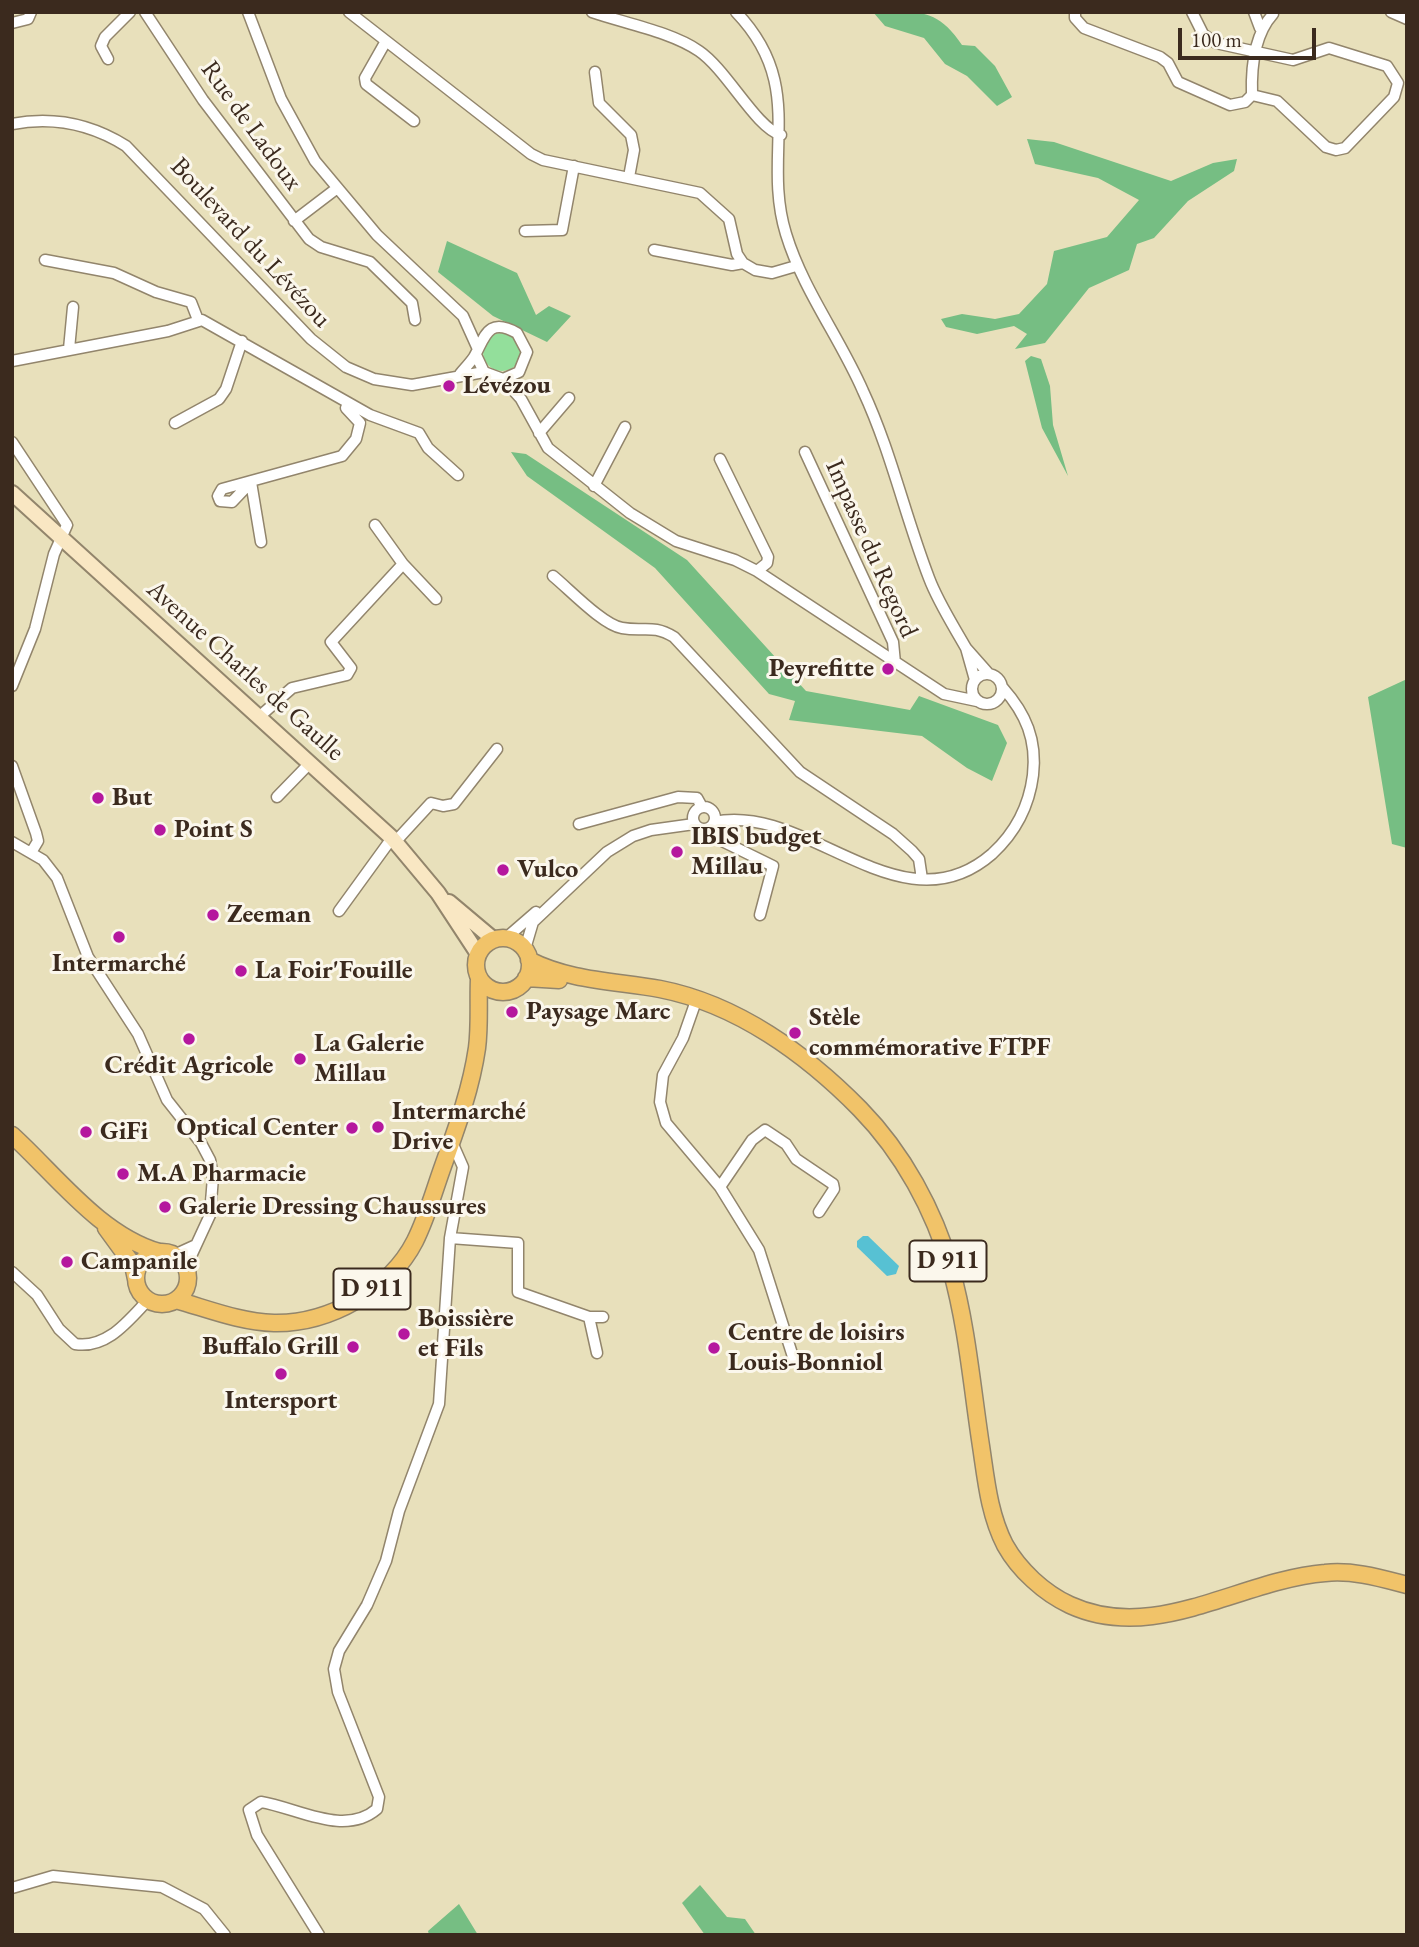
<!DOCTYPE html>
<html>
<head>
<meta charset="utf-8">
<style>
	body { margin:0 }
	#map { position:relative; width:1419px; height:1947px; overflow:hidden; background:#e8e0bb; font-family:"EB Garamond",serif }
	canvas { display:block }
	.frame { position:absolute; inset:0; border:14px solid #3b2a1e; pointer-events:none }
	.scale { position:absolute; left:1178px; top:28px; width:138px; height:32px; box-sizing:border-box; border:4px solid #3b2a1e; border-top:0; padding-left:9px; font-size:21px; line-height:24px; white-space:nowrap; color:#3b2a1e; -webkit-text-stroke:5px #fbf7ec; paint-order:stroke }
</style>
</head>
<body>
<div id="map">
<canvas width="1419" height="1947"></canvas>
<div class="frame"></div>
<div class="scale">100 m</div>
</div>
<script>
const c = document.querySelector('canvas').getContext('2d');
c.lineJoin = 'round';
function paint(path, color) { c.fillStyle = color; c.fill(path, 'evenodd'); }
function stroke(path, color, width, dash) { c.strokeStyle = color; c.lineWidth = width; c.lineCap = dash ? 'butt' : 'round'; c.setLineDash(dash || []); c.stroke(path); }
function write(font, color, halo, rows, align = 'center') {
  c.font = font + ' "EB Garamond",serif'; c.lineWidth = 6; c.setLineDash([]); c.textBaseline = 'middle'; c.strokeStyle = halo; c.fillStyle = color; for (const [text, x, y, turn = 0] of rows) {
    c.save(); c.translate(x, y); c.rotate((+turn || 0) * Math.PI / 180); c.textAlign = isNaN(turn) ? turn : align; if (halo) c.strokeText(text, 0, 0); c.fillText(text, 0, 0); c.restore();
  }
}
paint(new Path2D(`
	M483 352a19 19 0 1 1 38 0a19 19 0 1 1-38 0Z`), '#93df9b');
paint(new Path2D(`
	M873,12C917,12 936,6 962,45L975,46L995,66L1012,97L997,106L967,76L945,64L924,38L885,26Z
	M1027,139L1054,142L1171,181L1213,163L1237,159L1234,171L1188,201L1154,238L1137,244L1129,270L1089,288L1045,343L1015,349L1027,334L1014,326L977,334L946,327L941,319L962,314L995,319L1019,314L1047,284L1054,251L1107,237L1139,200L1098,178L1035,164Z
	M447,241L517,273L536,315L549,306L571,316L547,342L493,316L438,272Z
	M1031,356L1041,359L1050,386L1053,425L1068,476L1042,428L1025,361Z
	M511,452L526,454L687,560L806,691L910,710L919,696L998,725L1007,743L992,781L967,768L922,736L789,720L795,701L769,694L655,568L527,476Z
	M1407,679V848L1392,844L1368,697Z
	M700,1885L727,1917L745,1919L756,1935H705L682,1903Z
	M459,1904L478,1935H429L428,1931Z`), '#76be83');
paint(new Path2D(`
	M863,1236H868L899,1266L896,1274L887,1276L857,1247V1241Z`), '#57c1d3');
const street = new Path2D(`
	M145,12L203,100L309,239L321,247L370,262L412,303L415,320
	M248,12L281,99L315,161L377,235L463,316L477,347
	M349,12L531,154L543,160L700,193L729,219L737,254L743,263L755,270L772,273L796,266
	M592,12C624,23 672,32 699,51C727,70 756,128 781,135
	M736,12C808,87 761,153 786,234C803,290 840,338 863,391C891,451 905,516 929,578C938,602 953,625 966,648
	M1075,12V18L1084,28L1160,57L1168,63L1178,82L1230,105L1245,102L1252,95C1251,66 1254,35 1273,14
	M1192,12L1203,34L1216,43L1293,60L1329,48L1387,66L1398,83L1394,97L1345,148L1336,150L1326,147L1277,101L1252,95
	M1254,12L1260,28
	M1391,12L1407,19
	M12,23L28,19L31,12
	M386,41L365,78L366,84L414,121
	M108,59L101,46L105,37L130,12
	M595,72L599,103L631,135L634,150L629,177
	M12,124C54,116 91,124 126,146L311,339L346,367L374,379L412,385L484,372
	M294,221L336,189
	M525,231L562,230L574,166
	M654,250L732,265L743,263
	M45,260L114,273L156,292L191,302L198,320
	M69,349L73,307
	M12,361L168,331L202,320L370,415L419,433L428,448L458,475
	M460,374C464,369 470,363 474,357C485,338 487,316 517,333L527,352L519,372L503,379L484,372L476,355
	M503,379L521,399L548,448L630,513L676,541L735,560L757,571L944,694L977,701
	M175,423L219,399L226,389L242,341
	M539,433L569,398
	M12,442L67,525L54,554L35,629L12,686
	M805,452L893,642L895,663
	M720,459L768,557L767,563L757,571
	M251,482L232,502L220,501L218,496L222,489L342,456L356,439L360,423L346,408
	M251,482L261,542
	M594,486L625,427
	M375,525L403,564
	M553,576C569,589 603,625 622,628C645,632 652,624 674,637L800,772L893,834L912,851L919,859L922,879
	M972 689a15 15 0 1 1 30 0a15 15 0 1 1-30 0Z
	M975,680L966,648L989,674
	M260,716L292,688L347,675L351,668L331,642L403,564L436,599
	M12,766L36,833L38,841L32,851
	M277,797L310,763
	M693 818a11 11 0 1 1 22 0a11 11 0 1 1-22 0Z
	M714,822C808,802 901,933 992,854C1016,832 1029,807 1033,775C1037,740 1026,714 1003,688
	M579,824L678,797L697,798L702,807
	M709,828L718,839L773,866L760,915
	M396,841L431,803L443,806L454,804L497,749
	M12,842L43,860L57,878L88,957L138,1034L167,1100L201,1143L210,1160L213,1177L210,1215L186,1267
	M339,911L392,838
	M506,938L536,912
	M525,949L533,922L607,852L633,836L651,830L694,824
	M697,998L683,1038L663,1075L660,1102L666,1123L720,1187L759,1250L794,1360
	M720,1187L752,1140L765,1130L786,1144L796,1159L833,1184L834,1189L819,1212
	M450,1238L518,1243V1292L589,1317L597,1353
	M174,1255L196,1245
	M12,1272L37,1295L59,1329L75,1344C107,1349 128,1321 148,1300
	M589,1317H603
	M12,1888L53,1876L162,1887L204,1909L225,1935
	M319,1935L257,1835L249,1810L261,1802C298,1808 344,1837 377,1809L379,1797L338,1692L334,1669L339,1651L367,1605L386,1561L399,1511L439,1404L450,1238L463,1167L452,1142`);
const secondary = new Path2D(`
	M12,493L392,838L438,893L478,954
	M449,902L493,939`);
const primary = new Path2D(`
	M476 965a27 27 0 1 1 54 0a27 27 0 1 1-54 0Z
	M529,960C570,981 615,981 660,989C737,1004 806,1054 860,1109C903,1153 934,1210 951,1269C967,1326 972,1387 981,1446C986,1479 989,1514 1005,1545C1019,1570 1044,1593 1070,1605C1155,1644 1240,1580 1325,1573C1353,1570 1380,1578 1407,1585
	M526,978L559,980
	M12,1135C56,1175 100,1235 159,1252
	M106,1228L133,1265L136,1279
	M136 1278a26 26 0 1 1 52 0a26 26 0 1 1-52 0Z
	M176,1300C208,1309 240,1322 274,1323C329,1324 390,1290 415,1241C427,1217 434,1191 443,1166C457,1127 471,1089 477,1048C480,1025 478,1002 479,979`);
stroke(street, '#92856c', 13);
stroke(secondary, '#92856c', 18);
stroke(primary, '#92856c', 19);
stroke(street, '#fff', 10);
stroke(secondary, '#f9e7c3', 14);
stroke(primary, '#f1c369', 16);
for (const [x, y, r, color] of [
	[449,386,7,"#b5179e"],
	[888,669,7,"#b5179e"],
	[98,798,7,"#b5179e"],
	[160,830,7,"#b5179e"],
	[677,852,7,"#b5179e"],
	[503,870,7,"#b5179e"],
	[213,915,7,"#b5179e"],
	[119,937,7,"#b5179e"],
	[241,971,7,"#b5179e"],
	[512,1012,7,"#b5179e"],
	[795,1033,7,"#b5179e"],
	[189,1039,7,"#b5179e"],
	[300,1059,7,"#b5179e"],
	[378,1127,7,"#b5179e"],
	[352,1128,7,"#b5179e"],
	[86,1132,7,"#b5179e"],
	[123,1174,7,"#b5179e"],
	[165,1207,7,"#b5179e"],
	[67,1262,7,"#b5179e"],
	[404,1334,7,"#b5179e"],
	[353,1347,7,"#b5179e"],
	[714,1348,7,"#b5179e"],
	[281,1374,7,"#b5179e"]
]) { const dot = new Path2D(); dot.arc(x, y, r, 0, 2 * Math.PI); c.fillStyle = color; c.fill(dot); stroke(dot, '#fbf7ec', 2.5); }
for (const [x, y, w] of [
	[948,1261,77],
	[372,1289,77]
]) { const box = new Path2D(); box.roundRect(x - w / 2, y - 20.5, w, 41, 5); c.fillStyle = '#fbf7ec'; c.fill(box); stroke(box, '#3b2a1e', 2); }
write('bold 24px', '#3b2a1e', null, [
	["D 911",948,1261],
	["D 911",372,1289]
]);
write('26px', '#3b2a1e', '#fbf7ec', [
	["Rue de Ladoux",251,126,54],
	["Boulevard du Lévézou",250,243,47],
	["Impasse du Regord",871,549,66],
	["Avenue Charles de Gaulle",245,671,42]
]);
write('bold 26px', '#3b2a1e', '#fbf7ec', [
	["Lévézou",463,386],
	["Peyrefitte",874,669,"right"],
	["But",112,798],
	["Point S",174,830],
	["IBIS budget",691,837],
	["Millau",691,867],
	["Vulco",517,870],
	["Zeeman",227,915],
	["Intermarché",119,964,"center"],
	["La Foir'Fouille",255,971],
	["Paysage Marc",526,1012],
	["Stèle",809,1018],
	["commémorative FTPF",809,1048],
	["La Galerie",314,1044],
	["Millau",314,1074],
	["Crédit Agricole",189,1066,"center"],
	["Intermarché",392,1112],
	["Drive",392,1142],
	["Optical Center",338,1128,"right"],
	["GiFi",100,1132],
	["M.A Pharmacie",137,1174],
	["Galerie Dressing Chaussures",179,1207],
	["Campanile",81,1262],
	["Boissière",418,1319],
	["et Fils",418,1349],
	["Centre de loisirs",728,1333],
	["Louis-Bonniol",728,1363],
	["Buffalo Grill",339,1347,"right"],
	["Intersport",281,1401,"center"]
], 'left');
</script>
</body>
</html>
